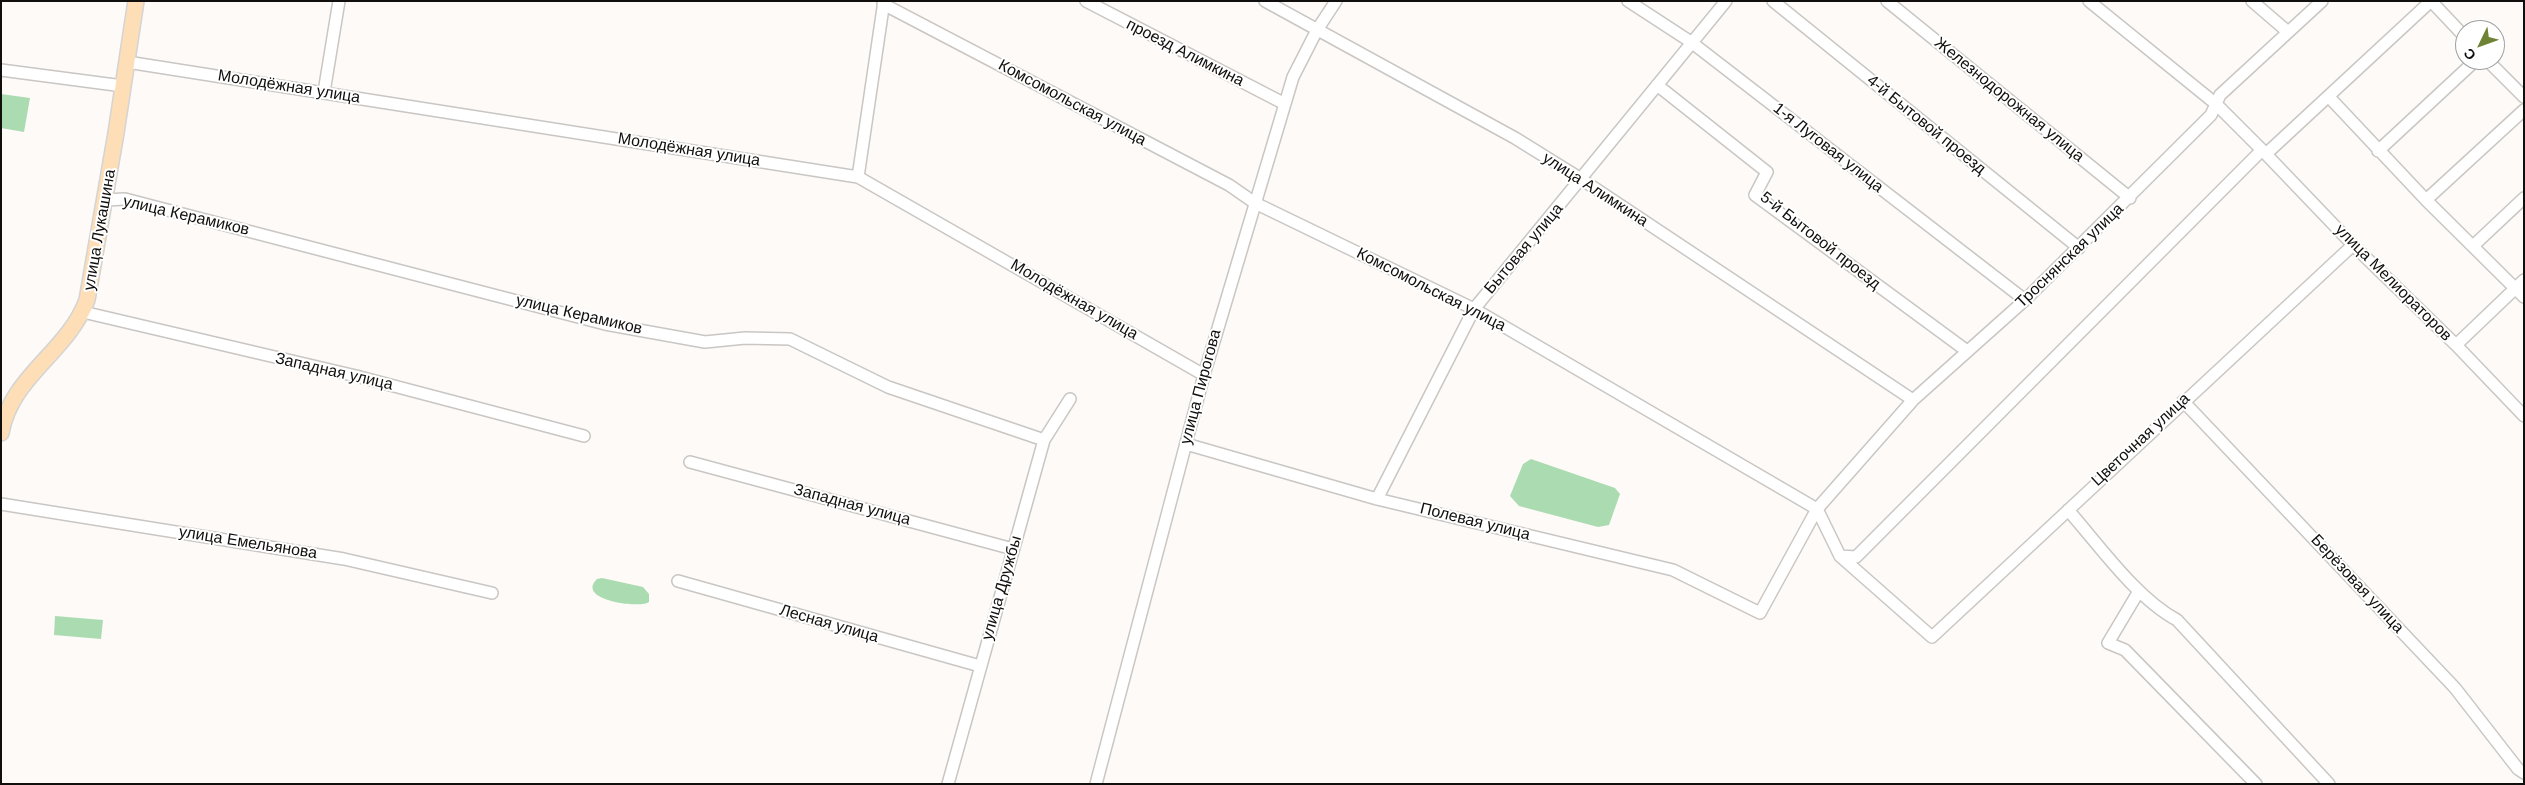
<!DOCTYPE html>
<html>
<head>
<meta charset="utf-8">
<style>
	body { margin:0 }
	#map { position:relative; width:2525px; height:785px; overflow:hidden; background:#fdfaf7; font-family:Helvetica,sans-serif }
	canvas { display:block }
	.frame { position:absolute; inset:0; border:2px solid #100f0e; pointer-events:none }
	.north { position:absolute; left:2455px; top:20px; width:50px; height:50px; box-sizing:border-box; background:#fff; border:1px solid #9f9f9f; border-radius:50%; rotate:228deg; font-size:14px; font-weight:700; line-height:20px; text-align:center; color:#100f0e }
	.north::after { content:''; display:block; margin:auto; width:18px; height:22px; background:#6e8334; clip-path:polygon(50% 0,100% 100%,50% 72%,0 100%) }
</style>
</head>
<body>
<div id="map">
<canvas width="2525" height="785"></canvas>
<div class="frame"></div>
<div class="north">С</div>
</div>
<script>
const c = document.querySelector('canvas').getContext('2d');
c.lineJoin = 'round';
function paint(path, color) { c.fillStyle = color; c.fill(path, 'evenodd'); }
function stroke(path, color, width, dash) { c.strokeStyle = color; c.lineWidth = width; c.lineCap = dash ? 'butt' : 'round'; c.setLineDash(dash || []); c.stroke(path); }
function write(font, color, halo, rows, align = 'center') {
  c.font = font + ' Helvetica,sans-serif'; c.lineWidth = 4; c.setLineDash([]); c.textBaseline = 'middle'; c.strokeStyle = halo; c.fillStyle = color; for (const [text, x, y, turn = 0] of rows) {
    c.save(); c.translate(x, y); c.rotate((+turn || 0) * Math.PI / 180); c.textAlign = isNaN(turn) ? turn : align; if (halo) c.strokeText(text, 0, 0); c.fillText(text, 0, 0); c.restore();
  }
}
paint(new Path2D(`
	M1,94L30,98L24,132L1,128Z
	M1531,459L1615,488L1620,494L1609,525L1598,527L1519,506L1510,496L1523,464Z
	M602,578L643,587L649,594V602C640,609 575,600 597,579Z
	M55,616L103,620L101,639L54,635Z`), '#abdbb1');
const minor = new Path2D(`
	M1086,1L1285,104
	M1265,1L1515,138L1581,179L1913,400
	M1628,1L1691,42L2025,300
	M1773,1L2079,248
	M1887,1L2130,198
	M2252,1L2288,32
	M2431,1L2465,37
	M883,4L1229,185L1255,203L1474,309L1817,509L1840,556L1932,637L2353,245
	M2487,60L2524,97
	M127,62L858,177L1204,375
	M1,70L123,86
	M1657,85L1767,172L1755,195L1967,351
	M324,92L339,1
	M2329,97L2426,200L2524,110
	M2262,150L2353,245L2456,345L2524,416
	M2378,151L2476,60
	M2267,153L2431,1
	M858,177L884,1
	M105,200L125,199L605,324L705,342L745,338L790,339L888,387L1044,440
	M2426,200L2524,297
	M2473,246L2524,198
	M83,312L356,376L584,436
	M2456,345L2524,280
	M2183,401L2455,688L2518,769L2524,773
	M1186,444L1377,499L1673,570L1760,613L1817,509L1913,400L2025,300L2211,115L2220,95L2322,1
	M690,462L1013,549
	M1377,499L1474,309L1726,1
	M1,504L344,559L492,593
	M2068,510C2099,545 2136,598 2177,620L2329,784
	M1840,556L1856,557L2262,150L2216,104L2089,1
	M678,581L980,666
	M2139,591L2108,643L2125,650L2256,784
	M948,784L1044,440L1070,399
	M1096,784L1204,375L1293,77L1317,30L1336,1`);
const major = new Path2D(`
	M1,433C11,376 68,352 87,300L116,133L136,1`);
stroke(minor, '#c9c6c3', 14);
stroke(major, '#d4d4d4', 18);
stroke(minor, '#fff', 11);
stroke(major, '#fddeb6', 15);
write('16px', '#100f0e', '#fff', [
	["проезд Алимкина",1185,53,27],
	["Молодёжная улица",289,87,9],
	["Железнодорожная улица",2009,100,39],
	["Комсомольская улица",1072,103,28],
	["4-й Бытовой проезд",1926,125,39],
	["1-я Луговая улица",1828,148,38],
	["Молодёжная улица",689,150,9],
	["улица Алимкина",1595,190,33],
	["улица Керамиков",186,216,13],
	["улица Лукашина",100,230,-80],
	["5-й Бытовой проезд",1820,241,38],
	["Бытовая улица",1524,249,-50],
	["Троснянская улица",2070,256,-44],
	["улица Мелиораторов",2393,283,45],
	["Комсомольская улица",1431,290,27],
	["Молодёжная улица",1074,300,30],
	["улица Керамиков",579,315,13],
	["Западная улица",334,372,13],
	["улица Пирогова",1201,387,-75],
	["Цветочная улица",2141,440,-43],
	["Западная улица",852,505,15],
	["Полевая улица",1475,522,14],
	["улица Емельянова",248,543,9],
	["Берёзовая улица",2357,584,47],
	["улица Дружбы",1002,588,-74],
	["Лесная улица",829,624,16]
]);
</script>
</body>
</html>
